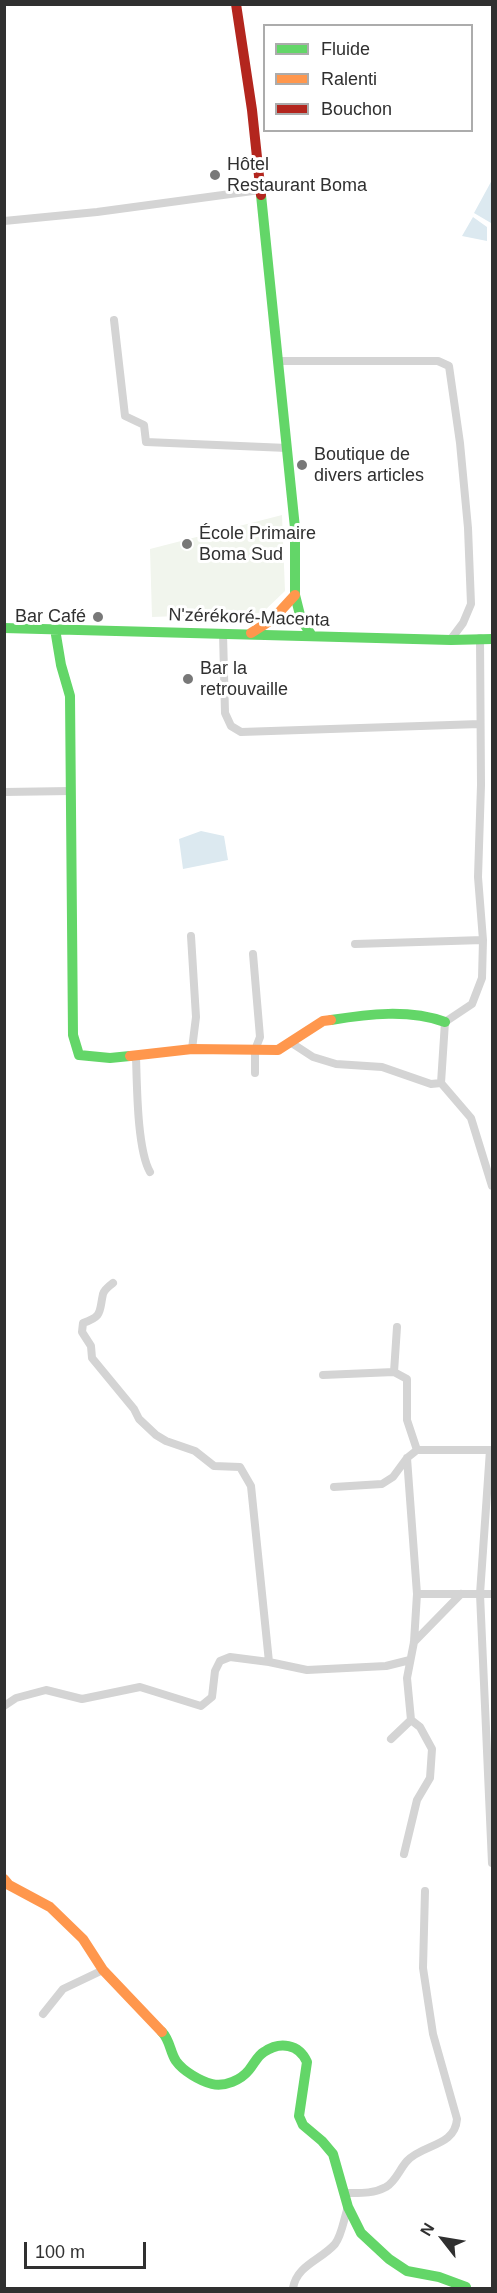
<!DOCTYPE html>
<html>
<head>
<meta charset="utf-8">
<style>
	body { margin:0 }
	#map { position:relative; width:497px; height:2293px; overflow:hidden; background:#fff; font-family:Arial,sans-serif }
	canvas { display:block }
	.frame { position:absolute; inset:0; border:6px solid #303030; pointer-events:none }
	.legend { position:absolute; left:263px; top:24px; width:210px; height:108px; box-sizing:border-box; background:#fff; border:2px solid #acacac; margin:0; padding:8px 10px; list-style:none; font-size:18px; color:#303030 }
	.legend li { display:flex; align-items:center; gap:12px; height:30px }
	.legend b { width:30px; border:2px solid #acacac }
	.north { position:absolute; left:413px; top:2209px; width:60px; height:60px; -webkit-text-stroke:4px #fff; paint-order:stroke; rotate:301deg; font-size:16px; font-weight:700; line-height:24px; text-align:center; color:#303030 }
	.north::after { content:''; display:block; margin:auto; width:21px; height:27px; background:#303030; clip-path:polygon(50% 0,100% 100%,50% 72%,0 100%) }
	.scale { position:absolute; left:24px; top:2242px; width:122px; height:27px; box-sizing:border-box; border:3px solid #303030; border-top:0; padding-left:8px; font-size:18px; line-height:21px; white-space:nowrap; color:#303030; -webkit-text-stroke:4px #fff; paint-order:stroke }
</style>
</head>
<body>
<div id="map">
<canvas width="497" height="2293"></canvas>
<div class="frame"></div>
<ul class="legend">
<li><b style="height:8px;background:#63d668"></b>Fluide</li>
<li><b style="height:8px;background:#ff974d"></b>Ralenti</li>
<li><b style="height:8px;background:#b3261e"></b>Bouchon</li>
</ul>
<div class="north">N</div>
<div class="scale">100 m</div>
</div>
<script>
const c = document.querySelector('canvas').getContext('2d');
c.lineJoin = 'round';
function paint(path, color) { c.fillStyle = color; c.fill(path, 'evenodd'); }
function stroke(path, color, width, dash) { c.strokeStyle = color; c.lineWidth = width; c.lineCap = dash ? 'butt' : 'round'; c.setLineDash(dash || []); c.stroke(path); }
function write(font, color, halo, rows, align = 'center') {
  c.font = font + ' Arial,sans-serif'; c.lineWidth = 6; c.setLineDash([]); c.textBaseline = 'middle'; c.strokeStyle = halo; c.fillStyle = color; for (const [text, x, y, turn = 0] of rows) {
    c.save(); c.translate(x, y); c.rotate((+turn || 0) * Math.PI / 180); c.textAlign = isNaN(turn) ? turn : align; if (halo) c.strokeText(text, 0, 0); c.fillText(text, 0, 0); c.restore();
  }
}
paint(new Path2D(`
	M282,515L285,591L262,613L152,617L150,549Z`), '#f1f5ed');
paint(new Path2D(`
	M492,180V226L491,223L474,213Z
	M473,217L487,227V241L462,236Z
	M201,831L224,836L228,860L183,869L179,839Z`), '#dce9f0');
stroke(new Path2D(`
	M4,221L97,212L260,190
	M114,320L125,416L144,425L146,442L287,448
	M279,361H438L449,366L460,443L468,528L471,604L463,623L451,639
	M223,633L225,713L231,726L241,732L480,724
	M480,638L481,785L478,877L483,940L482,978L472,1004L445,1022L441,1083L471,1118L492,1186
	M4,792L71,791
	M191,936L196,1017L192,1049
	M355,944L483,940
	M253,954L260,1037L255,1050V1073
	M290,1042L313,1057L336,1064L382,1067L431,1084L441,1083
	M136,1056C137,1085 137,1149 150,1172
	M113,1283C109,1286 104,1290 103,1294C99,1312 103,1316 83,1323L82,1332L91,1346L92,1358L134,1409L139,1419L156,1435L166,1441L195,1451L214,1466L240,1467L251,1486L269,1662
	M397,1327L394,1372L407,1379V1420L417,1450
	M323,1375L394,1372
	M490,1450L480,1594L492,1863
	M334,1487L382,1484L393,1477L407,1458L417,1450H492
	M417,1594H492
	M414,1642L461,1594
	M4,1706L16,1698L46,1690L82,1699L140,1687L201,1706L212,1697L215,1671L220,1661L230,1657L269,1662L307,1670L386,1666L410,1660
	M391,1739L411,1720L407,1678L414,1642L417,1594L407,1458
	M404,1854L417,1800L430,1778L432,1749L420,1727L411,1720
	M43,2014L63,1989L103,1970
	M345,2193C360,2193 373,2194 386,2187C396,2181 399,2170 407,2161C422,2144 455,2147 457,2119L433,2034L423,1968L425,1891
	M293,2288C297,2265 321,2260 335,2244C342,2235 344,2218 348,2207`), '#d4d4d4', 8);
stroke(new Path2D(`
	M261,195L295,528V595L301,619L312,636
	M4,628L451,640L492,639
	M55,629L61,665L70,696L73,1035L79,1055L110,1058L130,1056
	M331,1020C368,1014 409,1009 445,1022
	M162,2032C170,2040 170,2052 176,2061C183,2071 200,2081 212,2084C225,2087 241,2080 249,2070C254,2064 258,2055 264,2052C280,2041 299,2044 307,2062L299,2116L303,2125L322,2141L333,2154L348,2207L361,2233L389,2259L407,2271L439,2277L466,2287`), '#63d668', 10);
stroke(new Path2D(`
	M251,633L273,619L295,595
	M130,1056L192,1049L278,1050L323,1021L331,1020
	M4,1879L9,1885L50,1907L83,1939L103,1970L162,2032`), '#ff974d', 10);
stroke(new Path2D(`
	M236,4L252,110L261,195`), '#b3261e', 10);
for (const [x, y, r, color] of [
	[215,175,6,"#787878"],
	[302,465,6,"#787878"],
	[187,544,6,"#787878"],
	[98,617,6,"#787878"],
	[188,679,6,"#787878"]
]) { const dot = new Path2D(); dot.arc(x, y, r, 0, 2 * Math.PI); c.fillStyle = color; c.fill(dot); stroke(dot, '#fff', 2); }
write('18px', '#303030', '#fff', [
	["Hôtel",227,165],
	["Restaurant Boma",227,186],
	["Boutique de",314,455],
	["divers articles",314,476],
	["École Primaire",199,534],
	["Boma Sud",199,555],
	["Bar Café",86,617,"right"],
	["Bar la",200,669],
	["retrouvaille",200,690]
], 'left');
write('18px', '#303030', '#fff', [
	["N'zérékoré-Macenta",249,618,2]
]);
</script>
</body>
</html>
